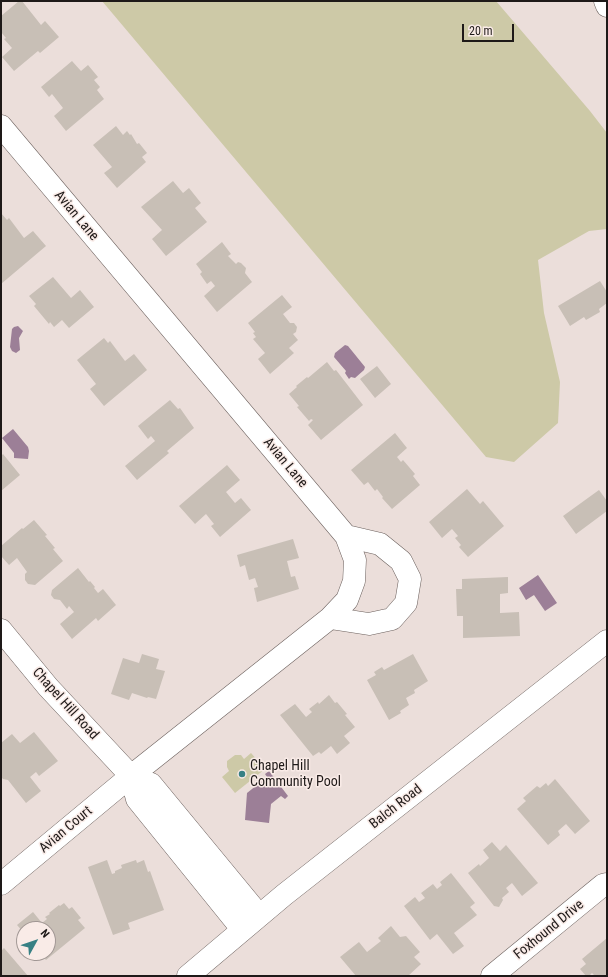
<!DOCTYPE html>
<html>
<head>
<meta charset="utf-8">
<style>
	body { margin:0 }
	#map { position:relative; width:608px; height:977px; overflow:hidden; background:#ebdeda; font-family:"Roboto Condensed",sans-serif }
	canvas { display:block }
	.frame { position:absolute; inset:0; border:2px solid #1e1918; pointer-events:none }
	.north { position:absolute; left:16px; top:921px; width:40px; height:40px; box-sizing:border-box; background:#f9ebe7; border:1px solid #a19794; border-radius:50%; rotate:50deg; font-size:11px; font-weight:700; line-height:16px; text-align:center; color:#1e1918 }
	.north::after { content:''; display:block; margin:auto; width:14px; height:18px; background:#378084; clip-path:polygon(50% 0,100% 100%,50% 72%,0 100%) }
	.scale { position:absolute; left:462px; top:24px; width:52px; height:18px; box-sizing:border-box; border:2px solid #1e1918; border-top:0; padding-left:5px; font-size:12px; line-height:14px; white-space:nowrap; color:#1e1918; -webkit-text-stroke:3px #f9ebe7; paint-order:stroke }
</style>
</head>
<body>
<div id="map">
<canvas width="608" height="977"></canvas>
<div class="frame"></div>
<div class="north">N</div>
<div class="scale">20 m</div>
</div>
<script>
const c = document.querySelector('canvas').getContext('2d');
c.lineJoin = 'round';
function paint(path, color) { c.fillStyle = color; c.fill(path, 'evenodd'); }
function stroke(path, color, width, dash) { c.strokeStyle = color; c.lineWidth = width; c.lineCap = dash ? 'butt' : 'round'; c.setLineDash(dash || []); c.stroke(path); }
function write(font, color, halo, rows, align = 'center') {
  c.font = font + ' "Roboto Condensed",sans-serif'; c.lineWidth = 3; c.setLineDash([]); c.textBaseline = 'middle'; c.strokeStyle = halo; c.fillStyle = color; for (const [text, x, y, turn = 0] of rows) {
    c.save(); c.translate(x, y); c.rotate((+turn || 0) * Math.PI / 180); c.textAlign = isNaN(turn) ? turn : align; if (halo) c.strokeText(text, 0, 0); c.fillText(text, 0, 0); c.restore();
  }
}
paint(new Path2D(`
	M102,1H496L590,111L607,133V229L589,231L538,260L544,313L560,382L558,423L514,462L486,457Z
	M251,753L265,769L235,793L222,777L229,771L227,767V761L235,755H241L244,759Z`), '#cdc9a7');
paint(new Path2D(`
	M18,326L23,331L19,338L20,350L16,353L12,351L10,347L12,329L14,327Z
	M345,345L348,346L365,367L364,370L355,378L351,377L349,379L345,373L346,371L334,357L335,353Z
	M13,429L28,447L29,451L28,459L14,458V453L2,438Z
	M538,575L557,603L545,611L534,595L526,600L519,588Z
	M269,771L288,796L285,799L281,796L271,804L269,823L245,820L247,793L267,777L265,774Z`), '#9c7f97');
paint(new Path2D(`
	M19,1H22L41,25L45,21L59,37L40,53L38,51L14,71L2,57L12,48L4,39L6,38L1,32V16Z
	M72,61L81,71L88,65L98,77L94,80L100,87L97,90L104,99L66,131L54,116L63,108L52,94L49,97L41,87Z
	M116,126L123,135L127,131L130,135L131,134L137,144L139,143L147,153L142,157L146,162L117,188L104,173L112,167L93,145Z
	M173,181L183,193L189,188L201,203L195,208L207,222L166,256L152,239L162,230L141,207Z
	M1,213L7,220L9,218L24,238L33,231L46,246L1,284Z
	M222,242L231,254L228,256L236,264L238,262L241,263L246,268L245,273L252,282L217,312L204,296L215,286L211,281L207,284L200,274L202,272L196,264Z
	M53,277L71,298L80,290L94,307L69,328L62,320L54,327L50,322L49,324L34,306L36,304L29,296Z
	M600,281L607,292V303L599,309L600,312L586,320L584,317L570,326L558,306Z
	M282,295L292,307L283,314L290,323H294L297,327L296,332L293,334L298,340L289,348L294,353L270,374L258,359L265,353L253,339L256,337L253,333L255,332L248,323Z
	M104,338L108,343L110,341L125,361L134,354L147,370L104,406L90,389L96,384L77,360Z
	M327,362L334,371L336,370L363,405L321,440L308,425L313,420L311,419L309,421L297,407L299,406L289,394L297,387L296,386L307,377L308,378Z
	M377,366L391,384L375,398L360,379Z
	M170,400L178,409L180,408L194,428L167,451L169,453L137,480L125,466L155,441L151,436L148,439L138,426Z
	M395,433L407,448L397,457L401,462L403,460L415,474L413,476L420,485L392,509L382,498L383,497L377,489L375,491L368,482L364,485L351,470Z
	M3,454L20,475L1,491V456Z
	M227,465L240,480L226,492L235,503L241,498L251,510L220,537L211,526L214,524L206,514L195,524L179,506Z
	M467,489L480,504L483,501L504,526L468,557L459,547L461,545L455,538L458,536L452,529L442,538L429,522Z
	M599,490L607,501V511L576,534L563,516Z
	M34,520L47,535L45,536L55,548L53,549L63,561L35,585L28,584L25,580V574L27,572L17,558L9,565L1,556V546L22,528L23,529Z
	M293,539L299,558L287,561L291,577L295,576L299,589L257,602L254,588L258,587L255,578L249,580L245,565L240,567L237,555Z
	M78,568L89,582L90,581L95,587L94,588L98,593L103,589L116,605L98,621L96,618L72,639L60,624L74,612L69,606L67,609L60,600L54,599L51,595L52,590Z
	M508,577V593L500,594V613L519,612L520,636L463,638V616H457L456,589H462V579Z
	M142,654L159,659L156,669L165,671L156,699L148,697L147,698L132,693L129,700L111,694L123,658L139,663Z
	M413,654L428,681L414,690L415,693L406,698L409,705L400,711L401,713L389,720L367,680L376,675L374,672L382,667L384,670Z
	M329,695L335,703L337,702L347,714L345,715L355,727L344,736L350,743L337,754L331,746L321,754L319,752L313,756L280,715L295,704L306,717L312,712L309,709L318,702L319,704Z
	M34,732L58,761L39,776L36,772L30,777L41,791L26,803L8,780L3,779L1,777V743L12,734L20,743Z
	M555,779L590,821L575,834L566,824L558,831L560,835L548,845L517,809L526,801L523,798L537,786L540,788L546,783L548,786Z
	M492,842L500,851L506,845L538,883L522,896L512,883L506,888L509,892L502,898L503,900L499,907L494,906L468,873L479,864L480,866L489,858L483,850Z
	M107,860L112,874L115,873V871L122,868L121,865L136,860L137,863L144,860L148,872L150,871L164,910L128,923L130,929L113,935L88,867Z
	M451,873L475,903L470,907L477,915L454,933L464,946L453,954L437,934L430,940L404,906L415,897L419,902L425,898L421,893L433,884L437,889L442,885L440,882Z
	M64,903L69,909L72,907L81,918L78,920L85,928L46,960L40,953H48V929H24V933L17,925L33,912L42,923L47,919L45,917L50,914L49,913L59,905L60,906Z
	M391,926L400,937L406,936L420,952L414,957L421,964L408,976H356L340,957L359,942L367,952L381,941L378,938Z
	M607,938V976H595L592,973L589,976H586L580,969L586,964L582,959Z
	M4,948L28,976H1V951Z`), '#c8bfb6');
const minor = new Path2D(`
	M605,1L607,6
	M1,126L346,536L355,560L354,581L347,600L330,618L131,776L1,884
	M330,618L369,624L392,619L406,603L410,579L401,561L380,544L346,536
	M1,630L48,687L131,776L151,784L259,915
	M131,776L137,799L242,929
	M188,976L284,895L607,641
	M492,976L603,885L607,884`);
stroke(minor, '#6c615e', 23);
stroke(minor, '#fff', 22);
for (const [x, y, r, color] of [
	[242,774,4,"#378084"]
]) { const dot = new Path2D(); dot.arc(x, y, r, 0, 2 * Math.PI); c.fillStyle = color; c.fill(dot); stroke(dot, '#f9ebe7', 1.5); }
write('14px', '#1e1918', '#f9ebe7', [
	["Avian Lane",76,216,50],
	["Avian Lane",285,463,50],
	["Chapel Hill Road",65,704,48],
	["Balch Road",396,807,-38],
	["Avian Court",66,830,-40],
	["Foxhound Drive",549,930,-39]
]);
write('14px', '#1e1918', '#f9ebe7', [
	["Chapel Hill",250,766],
	["Community Pool",250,782]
], 'left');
</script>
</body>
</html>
